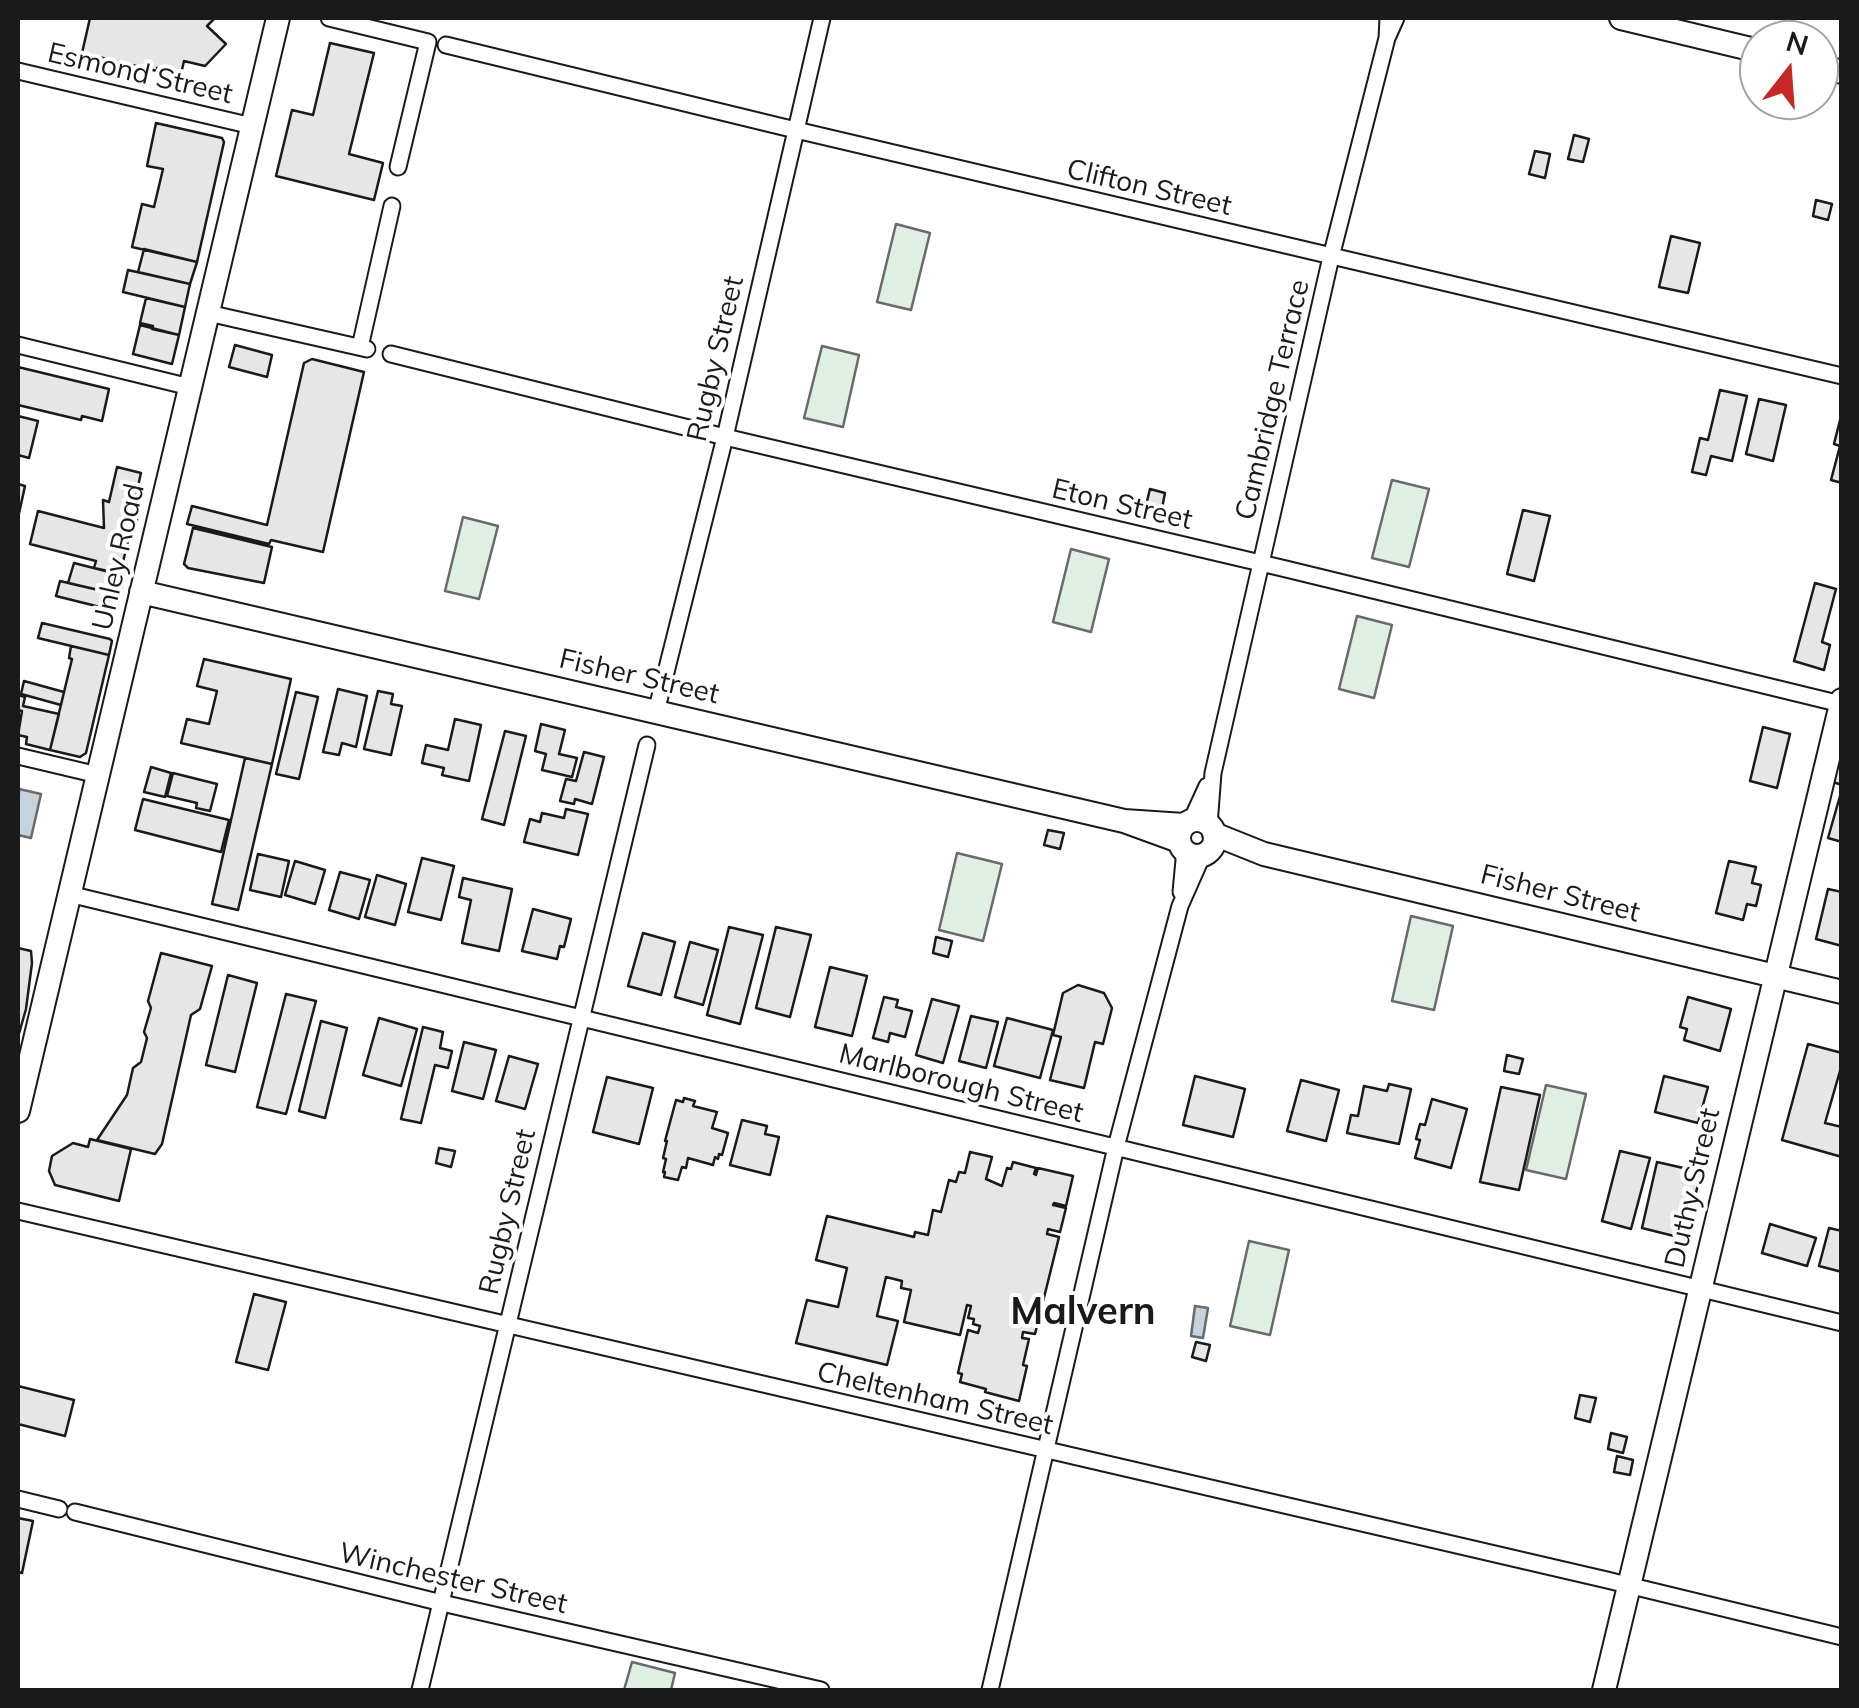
<!DOCTYPE html>
<html>
<head>
<meta charset="utf-8">
<style>
	body { margin:0 }
	#map { position:relative; width:1859px; height:1708px; overflow:hidden; background:#fff; font-family:Mulish,sans-serif }
	canvas { display:block }
	.frame { position:absolute; inset:0; border:20px solid #1a1a1a; pointer-events:none }
	.north { position:absolute; left:1739px; top:20px; width:100px; height:100px; box-sizing:border-box; background:#fff; border:2px solid #a3a3a3; border-radius:50%; rotate:17deg; font-size:28px; font-weight:700; line-height:40px; text-align:center; color:#1a1a1a }
	.north::after { content:''; display:block; margin:auto; width:35px; height:45px; background:#c62828; clip-path:polygon(50% 0,100% 100%,50% 72%,0 100%) }
</style>
</head>
<body>
<div id="map">
<canvas width="1859" height="1708"></canvas>
<div class="frame"></div>
<div class="north">N</div>
</div>
<script>
const c = document.querySelector('canvas').getContext('2d');
c.lineJoin = 'round';
function paint(path, color) { c.fillStyle = color; c.fill(path, 'evenodd'); }
function stroke(path, color, width, dash) { c.strokeStyle = color; c.lineWidth = width; c.lineCap = dash ? 'butt' : 'round'; c.setLineDash(dash || []); c.stroke(path); }
function write(font, color, halo, rows, align = 'center') {
  c.font = font + ' Mulish,sans-serif'; c.lineWidth = 8; c.setLineDash([]); c.textBaseline = 'middle'; c.strokeStyle = halo; c.fillStyle = color; for (const [text, x, y, turn = 0] of rows) {
    c.save(); c.translate(x, y); c.rotate((+turn || 0) * Math.PI / 180); c.textAlign = isNaN(turn) ? turn : align; if (halo) c.strokeText(text, 0, 0); c.fillText(text, 0, 0); c.restore();
  }
}
const green = new Path2D(`
	M896,224L930,233L911,310L877,302Z
	M822,346L859,355L843,427L804,418Z
	M1392,480L1429,489L1409,567L1372,558Z
	M463,517L498,526L479,599L445,591Z
	M1071,549L1109,559L1091,632L1053,622Z
	M1357,616L1392,625L1374,698L1339,689Z
	M957,853L1002,864L983,941L939,930Z
	M1411,916L1453,926L1434,1010L1392,1001Z
	M1546,1085L1586,1094L1566,1179L1526,1170Z
	M1249,1241L1289,1250L1270,1335L1230,1326Z
	M632,1662L675,1673L671,1690H624Z`);
paint(green, '#e0efe3');
stroke(green, '#6a6a6a', 2.5);
const water = new Path2D(`
	M19,789L41,794L31,838L18,835Z
	M1195,1306L1208,1308L1203,1338L1191,1336Z`);
paint(water, '#c6d2dc');
stroke(water, '#6a6a6a', 2.5);
const building = new Path2D(`
	M90,18H215L207,26L226,44L205,66L184,61L181,74L157,68V71L82,53Z
	M330,43L374,53L349,154L383,163L374,200L276,176L292,110L313,115Z
	M156,123L222,138L224,142L197,262L132,247L142,204L154,207L163,169L147,166Z
	M1574,135L1589,139L1583,162L1568,159Z
	M1535,151L1550,154L1545,178L1529,174Z
	M1816,200L1832,204L1828,220L1813,216Z
	M1671,236L1700,243L1688,293L1659,287Z
	M144,249L197,262L190,284L138,272Z
	M128,270L190,284L185,307L123,292Z
	M146,298L185,307L179,335L152,329L153,326L140,323Z
	M140,325L179,335L172,364L133,354Z
	M235,345L272,355L267,377L229,367Z
	M312,359L364,372L323,552L271,540L269,544L187,524L192,506L267,525L304,363Z
	M18,367L109,389L102,421L82,416L81,420L18,405Z
	M1720,390L1747,396L1732,461L1711,456L1706,475L1692,472L1700,438L1708,440Z
	M1759,399L1786,405L1773,461L1746,454Z
	M18,416L38,421L29,458L18,455Z
	M1840,420H1842V483L1831,480L1840,446L1834,444Z
	M117,467L141,473L133,508H137V521H126L123,531L130,533L122,566L119,565L117,573L94,568L96,561L30,544L38,511L104,528L103,500L109,502Z
	M18,484L25,486L18,518Z
	M1150,489L1165,493L1162,508L1146,505Z
	M1523,510L1550,516L1534,581L1507,574Z
	M193,528L272,547L264,583L188,568L184,564Z
	M74,563L125,576L120,595L68,583Z
	M60,581L120,595L116,611L56,596Z
	M1815,583L1836,589L1822,642L1830,645L1824,670L1794,661Z
	M42,623L110,639L112,641L109,655L38,638Z
	M71,646L109,655L86,753L80,757L50,750L72,659L69,658Z
	M204,659L291,679L272,764L181,743L187,719L209,724L217,691L197,686Z
	M24,681L64,692L61,705L21,694Z
	M338,689L367,696L356,747L342,743L339,755L323,752Z
	M378,691L393,694L391,704L402,706L391,755L364,749Z
	M296,692L318,697L299,779L276,774Z
	M18,695L25,697L23,706L59,714L50,750L26,744L27,737L18,735L22,711L18,710Z
	M455,719L481,725L469,781L442,775L444,768L422,763L426,745L448,750Z
	M541,724L565,730L559,754L577,758L572,777L542,770L546,754L535,751Z
	M1763,727L1790,734L1777,788L1750,781Z
	M505,731L526,736L504,825L482,819Z
	M1842,751V785L1833,782Z
	M584,752L604,757L592,804L575,799L574,804L560,801L566,779L576,781Z
	M245,758L272,764L238,910L212,904Z
	M151,767L171,773L165,797L144,792Z
	M173,773L217,784L210,811L196,808L197,803L167,796Z
	M1842,789V842L1828,838Z
	M143,799L229,820L221,852L135,830Z
	M566,809L588,814L578,855L524,842L530,819L540,822L542,813L564,818Z
	M1048,830L1064,833L1060,849L1044,845Z
	M258,854L289,861L281,897L250,890Z
	M422,858L454,866L441,920L408,912Z
	M295,861L325,870L315,904L285,895Z
	M1729,861L1756,867L1752,883L1761,885L1756,906L1747,904L1743,920L1716,913Z
	M340,872L370,880L359,919L329,910Z
	M377,875L406,884L395,925L365,917Z
	M463,878L512,889L499,951L462,943L471,900L459,897Z
	M1828,889L1842,892V946L1816,939Z
	M533,909L571,919L564,947L560,946L557,959L522,951Z
	M729,927L763,935L740,1024L707,1015Z
	M776,927L811,935L790,1017L756,1008Z
	M643,933L675,942L661,995L628,986Z
	M936,937L952,941L948,957L933,953Z
	M690,942L718,950L703,1005L675,997Z
	M18,948L31,951L32,963L26,1009L18,1037Z
	M161,953L212,966L200,1009L191,1015L162,1144L155,1154L97,1140L127,1095L133,1068L141,1062L147,1038L144,1032L151,1008L148,1001Z
	M830,967L867,976L852,1036L815,1027Z
	M228,975L257,983L235,1072L206,1065Z
	M1078,985L1104,993L1112,1008L1103,1044L1095,1042L1084,1088L1050,1080L1061,1037L1053,1035L1063,993Z
	M286,994L316,1001L286,1114L257,1107Z
	M884,997L898,1000L896,1007L912,1011L905,1037L890,1033L888,1042L873,1038Z
	M1688,997L1731,1009L1720,1051L1684,1040L1687,1029L1680,1027Z
	M932,999L959,1006L943,1063L916,1055Z
	M971,1016L998,1022L986,1068L959,1061Z
	M379,1018L417,1029L401,1086L363,1075Z
	M1007,1018L1053,1030L1040,1078L994,1066Z
	M321,1021L347,1028L325,1118L299,1111Z
	M423,1027L443,1032L440,1048L452,1051L448,1068L435,1065L421,1123L401,1119Z
	M464,1042L496,1050L483,1099L452,1091Z
	M1808,1044L1842,1053V1064L1825,1123L1842,1127V1157L1782,1140Z
	M1507,1055L1523,1059L1519,1074L1504,1071Z
	M509,1056L538,1064L525,1109L496,1101Z
	M1195,1076L1245,1089L1233,1137L1183,1125Z
	M1664,1076L1708,1087L1698,1123L1655,1112Z
	M607,1077L653,1088L639,1144L593,1132Z
	M1301,1080L1339,1090L1326,1141L1287,1131Z
	M1389,1084L1411,1089L1399,1144L1347,1133L1351,1115L1358,1116L1364,1086L1387,1091Z
	M1501,1087L1540,1095L1519,1190L1480,1182Z
	M684,1098L695,1101L693,1106L717,1112L712,1128L728,1133L722,1155L719,1154L718,1159L715,1157L713,1165L688,1158L686,1168L682,1167L678,1180L664,1177L665,1172H663L666,1159L663,1158L667,1141H665L676,1100L683,1102Z
	M1432,1099L1467,1109L1451,1168L1415,1158L1420,1140L1416,1139L1420,1124L1425,1125Z
	M742,1120L767,1126L765,1134L779,1137L770,1175L730,1165Z
	M90,1139L131,1149L119,1201L55,1185L49,1171L52,1156L73,1143L88,1147Z
	M439,1148L455,1151L451,1167L436,1163Z
	M1620,1151L1650,1158L1631,1229L1602,1221Z
	M970,1152L992,1157L986,1179L1002,1186L1007,1168L1011,1169L1013,1162L1036,1168L1034,1174L1036,1175L1038,1168L1073,1176L1066,1206L1054,1203L1053,1205L1066,1208L1060,1232L1048,1229L1047,1234L1059,1237L1035,1334L1023,1332L1022,1338L1029,1339L1023,1365L1027,1366L1019,1401L985,1392L986,1389L960,1382L962,1374L958,1373L968,1330L978,1333L980,1326L973,1324L974,1319L968,1318L971,1306L967,1305L960,1335L904,1322L911,1290L901,1288L902,1281L886,1277L877,1316L898,1321L887,1365L796,1343L807,1300L838,1307L847,1268L816,1260L827,1216L914,1237L915,1232L928,1235L933,1210L941,1212L949,1180L956,1182L959,1172L965,1173Z
	M1657,1162L1701,1172L1691,1213L1680,1211L1674,1236L1642,1228Z
	M1770,1224L1816,1238L1807,1266L1762,1253Z
	M1829,1228L1842,1231V1272L1819,1266Z
	M254,1294L286,1302L268,1370L236,1362Z
	M1196,1342L1210,1345L1206,1361L1192,1357Z
	M18,1386L74,1400L65,1436L18,1424Z
	M1580,1395L1596,1398L1590,1422L1575,1418Z
	M1611,1433L1627,1437L1623,1453L1608,1449Z
	M1617,1456L1633,1460L1630,1475L1614,1472Z
	M18,1518L33,1521L22,1573L18,1572Z`);
paint(building, '#e6e6e6');
stroke(building, '#1a1a1a', 2.5);
const street = new Path2D(`
	M329,18L428,42L398,167
	M1388,18L1387,38L1396,18
	M446,45L779,126L1842,376
	M18,71L252,126
	M208,313L367,349
	M18,345L190,387
	M360,347L392,206
	M391,354L725,437L1286,569L1841,704
	M656,712L725,437L822,18
	M18,756L98,775
	M1191,821L1207,786
	M1209,825L1213,773L1331,257L1387,38
	M1181,892L1185,850
	M69,894L1842,1323
	M18,1211L1607,1580L1842,1637
	M18,1499L59,1509
	M75,1512L442,1603L821,1690
	M420,1690L647,745
	M990,1690L1116,1147L1180,906L1203,854`);
const secondary = new Path2D(`
	M1621,18L1759,51
	M1819,66L1842,72
	M141,592L1124,821
	M1179 838a18 18 0 1 1 36 0a18 18 0 1 1-36 0Z
	M1214,834L1264,854L1842,992
	M1179,841L1124,821L1184,825
	M18,1111L278,18
	M1604,1690L1842,700`);
stroke(street, '#1a1a1a', 19);
stroke(secondary, '#1a1a1a', 26);
stroke(street, '#fff', 15);
stroke(secondary, '#fff', 22);
write('28px', '#1a1a1a', '#fff', [
	["Esmond Street",140,74,13],
	["Clifton Street",1149,188,13],
	["Rugby Street",716,359,-77],
	["Cambridge Terrace",1273,400,-77],
	["Eton Street",1122,505,13],
	["Unley Road",119,557,-77],
	["Fisher Street",639,677,13],
	["Fisher Street",1560,894,14],
	["Marlborough Street",961,1084,14],
	["Duthy Street",1693,1188,-77],
	["Rugby Street",508,1212,-77],
	["Cheltenham Street",935,1399,13],
	["Winchester Street",453,1579,13]
]);
write('bold 38px', '#1a1a1a', '#fff', [
	["Malvern",1083,1313]
]);
</script>
</body>
</html>
